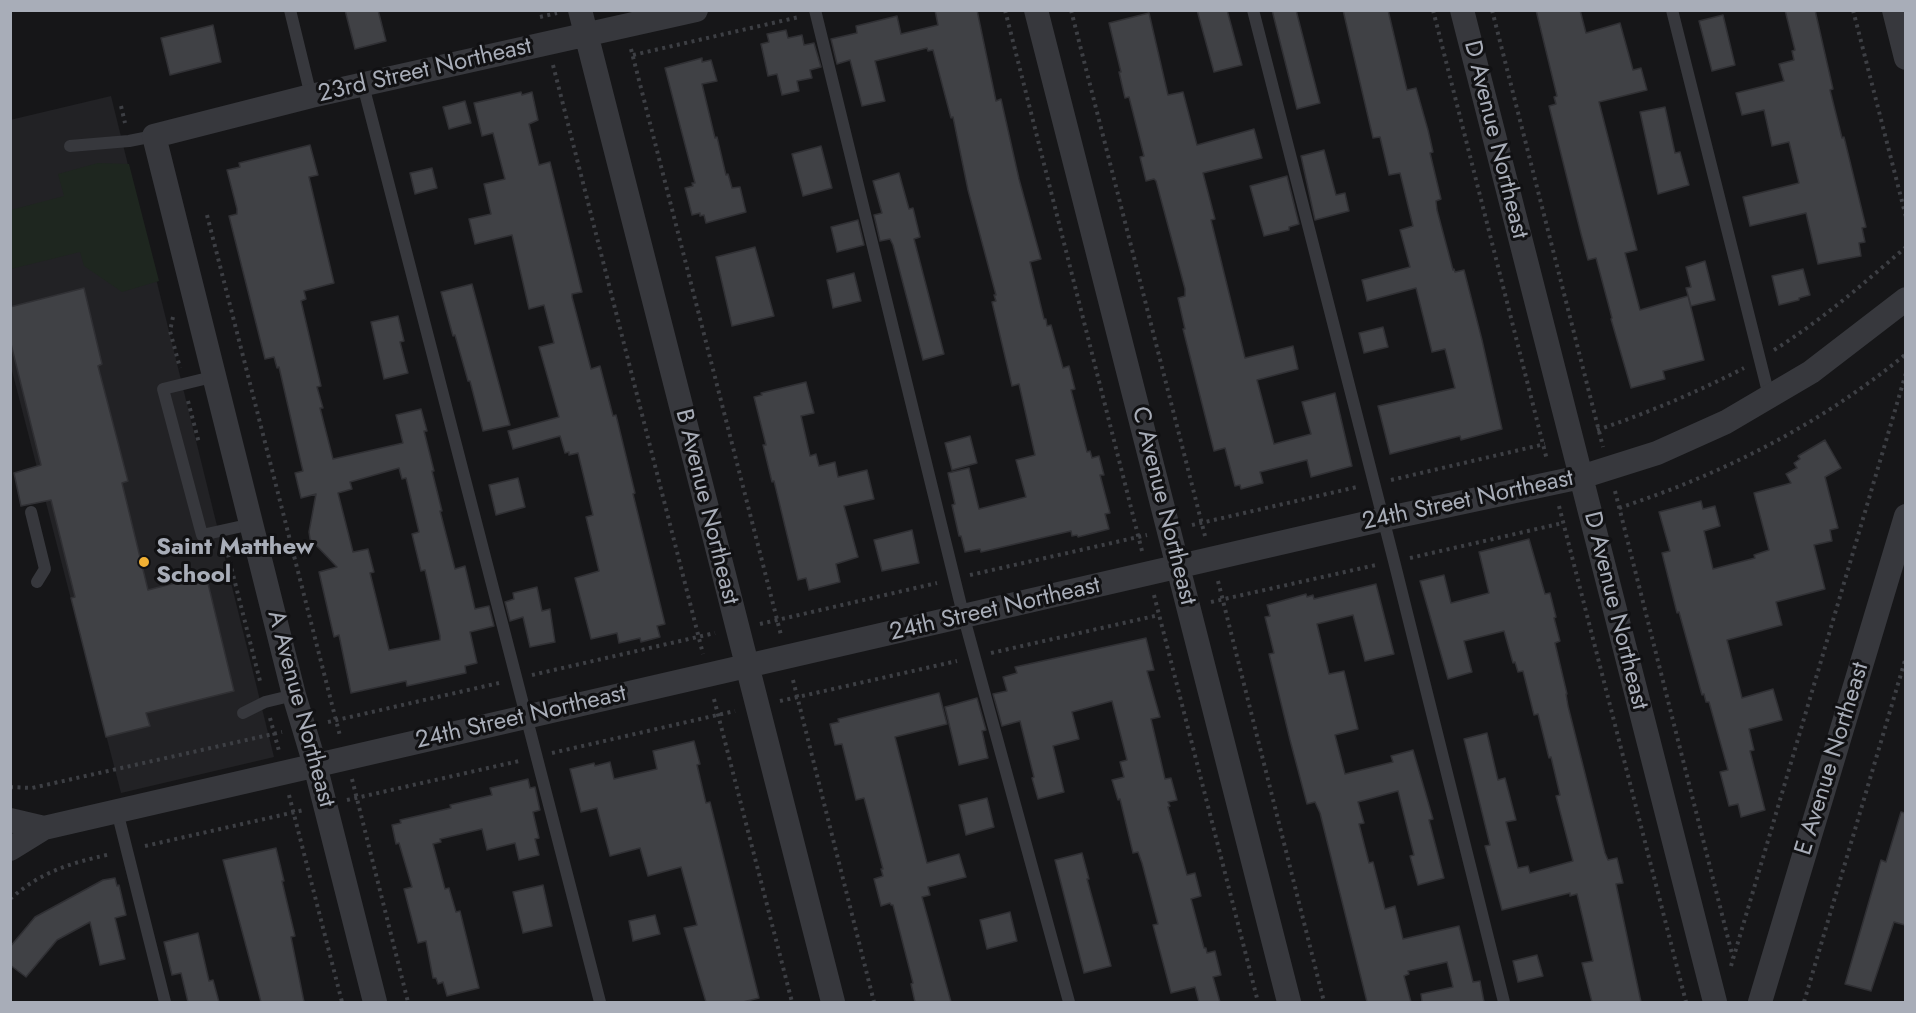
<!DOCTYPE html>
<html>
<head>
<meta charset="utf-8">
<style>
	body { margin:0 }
	#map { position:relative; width:1916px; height:1013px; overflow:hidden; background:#161618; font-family:Jost,sans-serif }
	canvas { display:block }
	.frame { position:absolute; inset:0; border:12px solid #a8adb8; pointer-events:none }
</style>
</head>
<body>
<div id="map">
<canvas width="1916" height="1013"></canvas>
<div class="frame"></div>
</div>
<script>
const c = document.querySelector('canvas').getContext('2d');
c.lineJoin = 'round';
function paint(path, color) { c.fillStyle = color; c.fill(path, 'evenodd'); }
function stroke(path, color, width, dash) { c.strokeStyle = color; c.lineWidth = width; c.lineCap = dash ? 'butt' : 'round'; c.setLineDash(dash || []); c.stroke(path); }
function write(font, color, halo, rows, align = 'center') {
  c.font = font + ' Jost,sans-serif'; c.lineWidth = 6; c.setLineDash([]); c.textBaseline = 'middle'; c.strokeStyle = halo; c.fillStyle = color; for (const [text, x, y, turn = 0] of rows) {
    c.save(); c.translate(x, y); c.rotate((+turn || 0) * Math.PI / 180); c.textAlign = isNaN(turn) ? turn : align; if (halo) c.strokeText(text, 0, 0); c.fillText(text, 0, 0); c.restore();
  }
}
paint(new Path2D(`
	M111,96L274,757L121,793L11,367L10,120Z`), '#222225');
paint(new Path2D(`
	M98,163L129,164L159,281L122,292L84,266L80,252L11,269V210L64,196L58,174Z`), '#1e261f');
const building = new Path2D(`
	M345,10H378L386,41L355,49Z
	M935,10H977L996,101L1001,99L1019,179L1041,259L1030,262L1044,319H1046L1047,326L1051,325L1063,368L1069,366L1075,389L1071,390L1087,452L1090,451L1092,458L1099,456L1104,475H1100L1110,513L1105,514L1109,529L1078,537L1077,535L1072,536L1071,531L981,552L980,549L965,552L961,536H959L952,505L955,504L948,473L969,468L979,509L1026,497L1016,460L1035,455L1019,384L1012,386L992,302L996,301L994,295H996L968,190L953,117L951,118L933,50L928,51L927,48L875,61L885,101L862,106L850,60L837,64L831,39L857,33L856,26L897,16L901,34L938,25Z
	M1197,10H1227L1242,65L1214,72Z
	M1272,10H1296L1320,103L1297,109Z
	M1343,10H1388L1407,90L1416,88L1428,130L1433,152L1430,153L1441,199L1436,201L1437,210L1453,270L1454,269L1455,272L1464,270L1482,340L1502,429L1461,440L1460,436L1390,454L1378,406L1455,388L1445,349L1432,352L1416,288L1367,301L1362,280L1410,267L1400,230L1413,226L1400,173L1389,175L1380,137L1373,138Z
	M1536,10H1580L1586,33L1620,23L1633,70L1641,68L1647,90L1599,102L1637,250L1625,253L1640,310L1688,296L1704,360L1663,371L1665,379L1631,388L1611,319L1612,318L1596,258L1588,260L1581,234L1549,106L1556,104L1554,97L1557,96Z
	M1785,10H1815L1833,89L1830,90L1842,138L1844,137L1866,227L1862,228L1865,242L1859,243L1861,256L1818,264L1806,213L1750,226L1743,197L1799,183L1789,142L1772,146L1764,110L1742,115L1736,93L1784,81L1779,64L1794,60L1792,51L1795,50Z
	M1149,13L1168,95L1183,92L1197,145L1254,129L1262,158L1203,173L1215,219L1211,220L1245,358L1293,346L1298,369L1257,380L1274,444L1311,434L1302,402L1335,393L1352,466L1311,477L1307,460L1260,472L1263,483L1241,489L1240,485L1235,486L1225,448L1214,451L1183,329H1185L1178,298L1185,296V289L1156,181L1154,179L1146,181L1140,157L1144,156L1129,97L1125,98L1119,72H1121L1109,23Z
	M1723,15L1735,65L1712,71L1699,21Z
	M213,25L221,62L170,75L161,38Z
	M786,30L788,38L802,35L804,45L814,43L821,67L810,70L812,78L797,81L799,91L782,95L777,74L768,76L761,44L769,42L767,34Z
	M702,58V62L711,60L717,81L702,84L715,138L717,137L726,175L728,174L732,188L740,187L746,212L706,223L704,215L700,216V213L692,215L685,188L693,186L692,183H695L665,68Z
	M521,92L522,95L532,92L538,120L529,124L539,165L550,162L582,292L572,294V297L591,369L600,366L613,416L616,415L635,493L633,494L665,624L657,626L660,637L641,642L640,638L619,643L617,633L591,639L575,578L599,571L586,517L593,515L578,453L569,455V452L565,453L560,436L513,449L508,431L559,417L539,347L554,343L544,305L529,309L512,235L475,244L469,219L491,214L484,184L505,179L493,133L482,136L474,103Z
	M465,101L471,123L449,129L443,107Z
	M1665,107L1675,153L1680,152L1689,185L1658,194L1640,112Z
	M310,145L318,175L309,177L334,283L304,291L306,299L301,301L321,386L317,387L323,408H320L333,459L403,443L396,415L421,409L427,431H424L434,471H432L442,511H440L455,569L465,566L475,609L489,606L494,626L470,632L477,663L465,666L466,673L407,686L406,681L351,693L339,635L334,637L319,572L337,567L310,539L309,532L316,494L301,498L295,473L303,471L302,467L279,367L277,368L274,357L265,359L229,216L237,214V209L227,170L240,167L239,163ZM399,468L402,479L406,478L419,532L412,534L421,571L425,570L440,636V640L389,650L370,573L374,572L368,549L353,552L338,493L352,489L350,482Z
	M821,146L832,188L803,196L792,154Z
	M1324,150L1336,195L1345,193L1349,211L1315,220L1301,156Z
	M432,168L437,188L415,194L410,173Z
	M899,173L909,209L913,208L920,237L914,239L944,354L923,360L893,245L890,239L880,241L874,215L882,213L873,181Z
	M1287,176L1299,224L1289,227V230L1264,236L1250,186Z
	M858,220L864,245L837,252L831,227Z
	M755,247L774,316L732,326L716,257Z
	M1705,261L1715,300L1691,306L1686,288L1691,287L1686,267Z
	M1803,269L1810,295L1799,298V300L1779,305L1772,276Z
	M854,273L861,301L833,308L827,280Z
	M472,284L510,425L483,431L470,381H468L455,335L453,336L441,292Z
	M84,288L102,364L98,366L128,481L122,483L148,590L206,575L234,691L146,713L150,726L106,737L71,598L75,597L51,500L21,506L14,473L41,465L10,340V307Z
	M398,316L404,341L400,342L408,373L384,379L371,322Z
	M1383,327L1388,347L1364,353L1359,333Z
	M806,382L814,413L801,416L810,456L816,454L819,466L835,462L838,477L867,470L874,499L844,506L858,557L836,564L840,582L809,590L806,578L798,580L774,481L772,482L763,445H766L754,397L762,395L761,393Z
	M970,436L977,463L952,470L945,443Z
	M1825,440L1841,468L1825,477L1838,528L1830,530L1832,541L1814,545L1825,589L1776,602L1782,625L1727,640L1742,698L1773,689L1782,720L1749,729L1754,750L1750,751L1765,810L1741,817L1738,804L1729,806L1720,772L1728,770L1709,702H1706L1704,694L1702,695L1679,612L1677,613L1662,553L1670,551L1659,512L1701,501L1703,509L1715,506L1720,526L1704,531L1713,569L1755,558L1754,555L1769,550L1754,493L1791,483L1786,474L1797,468L1794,463L1800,459L1798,456Z
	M518,478L525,507L496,515L489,485Z
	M912,530L919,563L882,571L874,540Z
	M1529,539L1545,594L1550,593L1556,617L1554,618L1560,641L1555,643L1567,694H1566L1568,706L1605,853L1608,860L1617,858L1623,883L1616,884L1641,1002H1592L1582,963L1593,961L1577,894L1570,896V893L1502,910L1485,846L1490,845L1464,739L1487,733L1498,780L1505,778L1516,820L1506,822L1518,868L1528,866L1530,873L1573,861L1556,796L1560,795L1551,757L1549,758L1538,714L1534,715L1523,671L1518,672L1515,662L1513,663L1504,631L1464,641L1472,672L1448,679L1420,581L1444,575L1451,603L1489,593L1479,552Z
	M1376,584L1394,654L1365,661L1353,615L1317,624L1329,674L1344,671L1358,729L1335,735L1345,774L1393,762L1391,756L1413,750L1433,819L1429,820L1444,878L1418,885L1410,856L1414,855L1398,791L1358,802L1364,823L1359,824L1369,863L1373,862L1385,909L1395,906L1403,939L1459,926L1473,982L1480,981L1484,1002H1422L1421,994L1453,987L1447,962L1408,971L1409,974L1404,976L1411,1002H1367L1320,813L1315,802L1307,804L1290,740L1269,654L1274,653L1265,617L1270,616L1267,605L1306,594L1307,597L1313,595L1314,599Z
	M537,587L542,611L550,609L555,642L530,647L523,617L510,621L505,602L514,599L513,593Z
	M1146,638L1154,670L1147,671L1160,717L1151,719L1165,779L1171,778L1177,800L1168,802L1170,806L1168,807L1187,875L1195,873L1201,896L1191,899L1204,948H1206L1207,953L1215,951L1221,975L1213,977L1220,1002H1199L1195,987L1171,993L1153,925L1158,924L1142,863L1138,852L1133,853L1120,799L1118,800L1112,780L1124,777L1120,762L1127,760L1112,701L1072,712L1079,739L1053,746L1064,792L1038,799L1032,778L1034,777L1020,721L1002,726L993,694L1007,691L1003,677L1017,673L1015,667Z
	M939,693L947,724L895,737L927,863L959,854L966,877L928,887L930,895L922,897L951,1002H915L911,984L913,983L893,905H891L890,903L881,906L874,879L883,876L881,869H883L864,798L856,800L842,744L835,745L830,724L839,722L838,719Z
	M977,698L986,730L982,731L988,758L959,765L945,707Z
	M694,741L700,764L697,765L706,803L710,802L759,998L743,1002H706L684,928L697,925L681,867L648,876L640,848L610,856L597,808L581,812L570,769L594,763L595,766L610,762L614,779L657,769L653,751Z
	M528,779L530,788L535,787L540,810L533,812L539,838L535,839L539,855L519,860L515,843L487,850L482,829L440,839L441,842L433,844L445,889L449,888L456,912L460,911L479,988L447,996L443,982L438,984L436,978H433L426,941L418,943L404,889L412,887L399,843L396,844L392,825L401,823L400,820L451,808L450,805L492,795L490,788Z
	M987,798L994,827L966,835L959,805Z
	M1901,812L1905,813V925L1894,922L1871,991L1845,984L1881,860L1886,862Z
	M276,848L284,881H282L295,936L291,937L304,1002H261L223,860Z
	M1082,853L1089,879H1087L1111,966L1084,973L1055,860Z
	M115,878L117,886L119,885L126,915L115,918L125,959L100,965L90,922L57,940L26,977L10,965V947L35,917L103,880Z
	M543,885L552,926L523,933L513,892Z
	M1010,912L1017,941L987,949L980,920Z
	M655,915L660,934L633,941L629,921Z
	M198,933L209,981L213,980L219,1002H188L181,973L172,975L164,942Z
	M1537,955L1543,976L1518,982L1513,961Z`);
paint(building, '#404145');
stroke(building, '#303034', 1.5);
stroke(new Path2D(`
	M1005,10L1142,551
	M1071,10L1205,536
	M1433,10L1547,460
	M1492,10L1603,447
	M1853,10L1906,217
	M540,17L557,13
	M631,49L781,635
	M633,55L799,17
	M553,65L703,654
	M121,106L125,123
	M207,215L340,736
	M173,317L170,331L180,368
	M1774,350C1822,320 1863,284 1906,247
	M188,401L199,443
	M1597,430C1648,413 1697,392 1744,368
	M1391,480L1545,444
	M1615,491L1733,958
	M1559,506L1686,1002
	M1619,508C1725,473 1819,425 1906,354
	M1192,525L1357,487
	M226,547L261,685
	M1410,558L1563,523
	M970,575L1147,535
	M1218,581L1324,1002
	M1154,595L1258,1002
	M1211,602L1376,565
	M760,624L937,583
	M991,653L1159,615
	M532,675L715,633
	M793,680L874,1002
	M714,699L792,1002
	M780,701L957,661
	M270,718L279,751
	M328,722L499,683
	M552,753L735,711
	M352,779L408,1002
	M10,787L32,788L282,732
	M289,795L342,1002
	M347,800L519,761
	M145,846L304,810
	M10,899C42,871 71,863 111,854
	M1731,966L1906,373
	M1804,1002L1906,657`), '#3d3f44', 4, [3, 4.5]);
stroke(new Path2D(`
	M290,10L311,96
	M815,10L964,618L1069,1002
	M1253,10L1394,561L1504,1002
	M1672,10L1769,396
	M363,85L600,1002
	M70,146L129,141L154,136
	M216,376L163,389L202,535L252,524
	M31,512L45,569L37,582
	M243,713L265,702L294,695
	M117,811L165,1002`), '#37383d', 12);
stroke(new Path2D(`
	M580,10L833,1002
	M1036,10L1289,1002
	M1462,10L1715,1002
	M1894,10L1906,58
	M10,820L44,828L1384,519L1581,477L1657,453L1726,422L1811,372L1906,299
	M10,849L44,828
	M375,1002L315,765L294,695L154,136L311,96L696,10
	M1760,1002L1906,516`), '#37383d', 24);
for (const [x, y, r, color] of [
	[144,562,6,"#f2b134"]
]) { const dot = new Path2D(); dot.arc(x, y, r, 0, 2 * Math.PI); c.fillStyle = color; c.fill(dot); stroke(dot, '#111113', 2); }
write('24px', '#a8adb8', '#111113', [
	["23rd Street Northeast",425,71,-13],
	["D Avenue Northeast",1495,140,76],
	["24th Street Northeast",1468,501,-12],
	["C Avenue Northeast",1163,506,76],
	["B Avenue Northeast",706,507,76],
	["24th Street Northeast",995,610,-13],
	["D Avenue Northeast",1615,611,76],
	["A Avenue Northeast",300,709,75],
	["24th Street Northeast",521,718,-13],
	["E Avenue Northeast",1833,759,-73]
]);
write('bold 24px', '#a8adb8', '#111113', [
	["Saint Matthew",156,548],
	["School",156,576]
], 'left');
</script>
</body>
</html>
